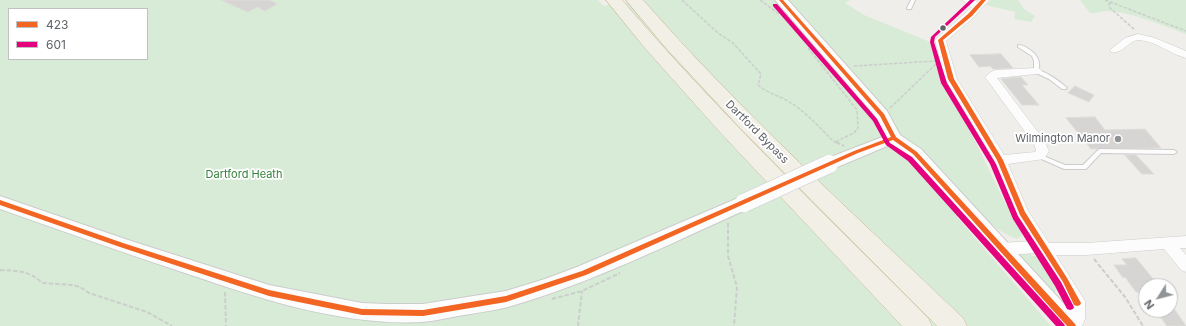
<!DOCTYPE html>
<html>
<head>
<meta charset="utf-8">
<style>
	body { margin:0 }
	#map { position:relative; width:1186px; height:326px; overflow:hidden; background:#efeeea; font-family:Inter,sans-serif }
	canvas { display:block }
	.legend { position:absolute; left:8px; top:8px; width:140px; height:52px; box-sizing:border-box; background:#fff; border:1px solid #bfc1c3; margin:0; padding:5px 7px; list-style:none; font-size:12px; color:#5f6368 }
	.legend li { display:flex; align-items:center; gap:8px; height:20px }
	.legend b { width:20px; border:1px solid #bfc1c3 }
	.north { position:absolute; left:1138px; top:278px; width:40px; height:40px; box-sizing:border-box; background:#fff; border:1px solid #bfc1c3; border-radius:50%; rotate:234deg; font-size:11px; font-weight:700; line-height:16px; text-align:center; color:#5f6368 }
	.north::after { content:''; display:block; margin:auto; width:14px; height:18px; background:#919496; clip-path:polygon(50% 0,100% 100%,50% 72%,0 100%) }
</style>
</head>
<body>
<div id="map">
<canvas width="1186" height="326"></canvas>
<ul class="legend">
<li><b style="height:5px;background:#f26522"></b>423</li>
<li><b style="height:5px;background:#e5007d"></b>601</li>
</ul>
<div class="north">N</div>
</div>
<script>
const c = document.querySelector('canvas').getContext('2d');
c.lineJoin = 'round';
function paint(path, color) { c.fillStyle = color; c.fill(path, 'evenodd'); }
function stroke(path, color, width, dash) { c.strokeStyle = color; c.lineWidth = width; c.lineCap = dash ? 'butt' : 'round'; c.setLineDash(dash || []); c.stroke(path); }
function write(font, color, halo, rows, align = 'center') {
  c.font = font + ' Inter,sans-serif'; c.lineWidth = 3.5; c.setLineDash([]); c.textBaseline = 'middle'; c.strokeStyle = halo; c.fillStyle = color; for (const [text, x, y, turn = 0] of rows) {
    c.save(); c.translate(x, y); c.rotate((+turn || 0) * Math.PI / 180); c.textAlign = isNaN(turn) ? turn : align; if (halo) c.strokeText(text, 0, 0); c.fillText(text, 0, 0); c.restore();
  }
}
paint(new Path2D(`
	M0,0H598L603,6L646,0H850L845,3L864,15L935,44L946,81L1006,205L1008,204L1019,222L1022,235L1017,239C1000,233 989,223 977,210L957,217L1051,326H0ZM9,9H147V59H9Z
	M991,0H1018L1024,9L1035,16L1031,22L1014,19L1015,12L986,5Z
	M1080,0H1186V34C1161,25 1135,13 1108,11C1102,11 1097,14 1090,13Z
	M1030,253L1032,256H1040L1059,285C1059,290 1057,292 1052,292L1015,254Z`), '#d8ebd6');
const building = new Path2D(`
	M221,0H270L277,4L265,11L257,7L248,12Z
	M1001,54L1013,68L993,69L990,66L979,67L970,55Z
	M1021,77L1028,85H1022L1039,105H1022L1001,79Z
	M1075,86L1094,95L1089,102L1068,93Z
	M1095,117L1105,130L1145,129L1161,148L1091,149L1066,118Z
	M1125,155H1136L1154,174H1142Z
	M1136,258L1159,286H1146V302L1138,292H1136L1125,277L1123,278L1114,265H1127L1122,259Z
	M1156,310H1175L1186,326H1167Z`);
paint(building, '#d6d5d3');
stroke(building, '#deddd9', 1);
const service = new Path2D(`
	M911,0H915L911,9H907V8Z
	M1018,45C1022,45 1024,46 1027,48C1037,54 1040,59 1039,70C1049,74 1058,80 1066,87L1067,88L1066,89H1062L1049,79L1034,72V61L1032,56L1018,47Z
	M1100,149L1174,150L1177,152L1174,154L1101,153L1086,169H1064L1037,157L1036,156L1037,155H1041L1065,165H1083L1098,150Z`);
const minor = new Path2D(`
	M962,0H974L977,2L979,0H989L974,17L946,41L957,79L1004,155L1035,152L1036,150L1034,144L985,77L991,72L995,70L1036,68L1040,69L1042,71L1040,73L1036,74L997,78L1044,140L1049,151L1044,159L1008,164L1028,211L1049,243H1086L1186,236V248H1180L1186,255V272L1181,270L1164,249L1086,255H1056L1085,301V319L1082,326H1065L1069,318V302L1039,253L1001,255L996,253L994,249L996,245L1001,243L1032,241L1015,213L994,160L945,79L935,40L972,7Z
	M1138,34L1155,38L1186,51V58C1170,54 1156,41 1139,40C1128,40 1123,55 1111,52L1110,50L1125,38Z`);
const tertiary = new Path2D(`
	M775,0H788L887,111L900,135L921,149L1079,320L1082,326H1059L909,157L892,144L835,168L829,170L823,168L821,164L823,160L885,136L876,117Z
	M0,196L125,239L269,285L362,303L386,304H423L467,297L506,291L545,279L577,267L738,198L744,197L750,198L752,203L750,208C671,243 592,283 508,307C492,311 474,313 458,316C446,318 434,321 422,322C344,326 264,300 191,275C127,254 63,231 0,209Z`);
const trunk = new Path2D(`
	M606,0H622C718,112 824,213 928,318L932,326H902L718,130L644,47Z
	M626,0H643C742,113 854,214 963,318L967,326H937L743,131L665,47Z`);
stroke(service, '#cbcccc', 2);
stroke(minor, '#cbcccc', 1);
stroke(tertiary, '#cbcccc', 2);
stroke(trunk, '#c8b996', 1);
stroke(new Path2D(`
	M682,0L718,33L733,43L761,74L758,85C766,92 776,95 786,100C804,110 818,126 833,141L838,143
	M760,0L779,14
	M1105,0L1186,31
	M1111,3L1109,4L1110,8L1135,30
	M808,48L857,110L858,128L854,133L835,142
	M854,66L935,61
	M890,108L936,64`), '#cacfcc', 1.5, [3.5, 1.5]);
stroke(new Path2D(`
	M836,142L844,146
	M728,223V256L737,287L734,326
	M1094,259L1125,297L1143,326
	M0,270C17,271 29,270 42,283L73,285L80,287L89,293L147,312L172,326
	M225,292L226,326
	M552,299L582,291L620,273
	M578,326L582,291`), '#cacfcc', 2, [4.5, 2]);
paint(service, '#fdfcfc');
paint(minor, '#fdfcfc');
paint(tertiary, '#fdfcfc');
paint(trunk, '#f2f0e6');
const tertiaryBridge = new Path2D(`
	M744,203L829,164`);
stroke(tertiaryBridge, '#cbcccc', 19, []);
stroke(tertiaryBridge, '#fdfcfc', 18);
paint(new Path2D(`
	M779,0H783L884,114L896,137L917,152L1075,324L1076,326H1067L913,154L893,140L858,153L586,275L506,302L423,316L362,315L269,296L120,247L0,205V200L123,243L269,290L362,309L423,310L506,296L582,271L854,151L891,137L880,116Z
	M981,0H986L972,16L943,40L954,79L1003,160L1025,212L1067,278L1081,303L1080,305L1077,306L1074,305L1063,282L1020,215L997,160L948,79L938,40L968,14Z`), '#f26522');
paint(new Path2D(`
	M970,0H975L935,37L934,42L947,83L996,164L1018,216L1061,282L1074,307L1073,309L1070,310L1067,309L1055,286L1013,219L990,164L941,83L930,42L931,37Z
	M773,4H777L877,119L890,143L912,157L1064,324L1065,326H1056L908,161L886,145L873,121L773,6Z`), '#e5007d');
for (const [x, y, r, color] of [
	[943,28,3.5,"#5f6368"],
	[1118,139,4,"#919496"]
]) { const dot = new Path2D(); dot.arc(x, y, r, 0, 2 * Math.PI); c.fillStyle = color; c.fill(dot); stroke(dot, '#fff', 1.5); }
write('11px', '#5f6368', '#fff', [
	["Dartford Bypass",757,132,45]
]);
write('11px', '#5f6368', '#fff', [
	["Wilmington Manor",1110,139]
], 'right');
write('11px', '#348238', '#fff', [
	["Dartford Heath",244,175]
]);
</script>
</body>
</html>
